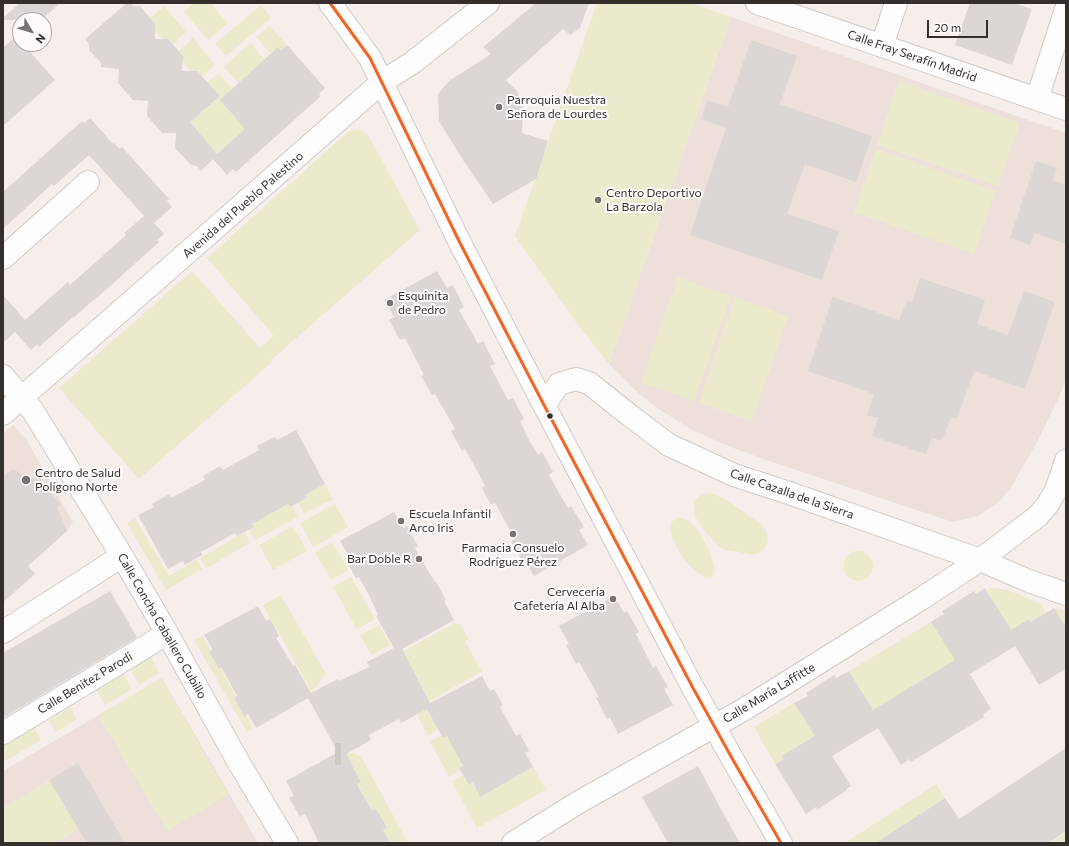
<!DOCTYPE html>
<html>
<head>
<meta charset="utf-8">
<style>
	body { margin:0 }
	#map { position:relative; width:1069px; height:846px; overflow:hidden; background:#f5eeeb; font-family:Commissioner,sans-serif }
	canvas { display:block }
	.frame { position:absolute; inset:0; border:4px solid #342f2d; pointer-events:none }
	.north { position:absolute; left:12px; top:12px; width:40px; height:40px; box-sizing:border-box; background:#fffcfb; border:1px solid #aeaaa9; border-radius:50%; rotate:128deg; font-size:11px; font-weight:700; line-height:16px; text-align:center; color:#342f2d }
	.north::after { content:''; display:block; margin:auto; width:14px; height:18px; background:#787270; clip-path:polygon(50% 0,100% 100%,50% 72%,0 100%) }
	.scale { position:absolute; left:927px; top:20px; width:61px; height:18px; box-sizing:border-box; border:2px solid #342f2d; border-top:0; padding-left:5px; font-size:12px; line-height:14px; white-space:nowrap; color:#342f2d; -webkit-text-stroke:3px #fffcfb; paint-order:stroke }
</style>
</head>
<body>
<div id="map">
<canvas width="1069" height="846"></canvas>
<div class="frame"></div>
<div class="north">N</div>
<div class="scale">20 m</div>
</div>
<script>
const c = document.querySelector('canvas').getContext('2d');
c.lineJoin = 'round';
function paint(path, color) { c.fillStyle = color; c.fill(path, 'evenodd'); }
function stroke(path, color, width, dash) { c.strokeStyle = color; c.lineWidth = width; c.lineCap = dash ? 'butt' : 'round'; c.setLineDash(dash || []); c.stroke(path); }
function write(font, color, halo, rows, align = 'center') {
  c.font = font + ' Commissioner,sans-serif'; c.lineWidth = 4; c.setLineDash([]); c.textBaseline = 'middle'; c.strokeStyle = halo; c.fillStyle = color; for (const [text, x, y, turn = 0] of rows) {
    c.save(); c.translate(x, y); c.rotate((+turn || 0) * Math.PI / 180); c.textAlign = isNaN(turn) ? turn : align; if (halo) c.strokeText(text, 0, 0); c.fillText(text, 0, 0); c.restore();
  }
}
paint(new Path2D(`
	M731,17L1066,133V378L1060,395L1038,440L1013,484L1001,500L978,516L953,522L766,460L728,446L692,430L657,408L635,390L609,364Z
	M13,425L26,439L73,522L67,531L28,566L35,574L3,602V433Z
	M162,678L258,843H3V771Z`), '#ede0da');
paint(new Path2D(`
	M193,3H210L228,23L208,40L184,12Z
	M597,3H691L731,17L609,364L578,325L515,236Z
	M261,5L271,18L226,56L215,44Z
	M164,6L186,32L173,44L168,39L163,40L153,28L155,27V24L150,18Z
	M111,17L198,115L216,100L210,93L207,83L218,73L233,89L226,95L228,97L222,103L237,120L302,62L310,71L217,154L103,23Z
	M269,26L287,45L281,51L271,54L256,37Z
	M193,38L215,65L201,77C191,72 189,69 182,61L183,56L179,51Z
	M250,43L265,60L249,79L246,76L239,83L224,67Z
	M899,81L1020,123L998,186L877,145Z
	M358,129L367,133L420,230L271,360L272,362L139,479L59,388L192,271L260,348L274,336L207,258L349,131Z
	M876,149L996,191L974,254L854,212Z
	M678,277L731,296L694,401L641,383Z
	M735,297L788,316L752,421L699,403Z
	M325,484L333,499L304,514L298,503L307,498L305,495Z
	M710,493C725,497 736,507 749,516C753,519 760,522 763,526C771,535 768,551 757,554C751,556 744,553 739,552C734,551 728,551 724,549C712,542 686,514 696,500C699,495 705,494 710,493Z
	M288,504L290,507L292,506L298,517L255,540L249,530L254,527L252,524Z
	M335,504L348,527L313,547L300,523Z
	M679,517C684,518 689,520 693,524C700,531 721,567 713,576C711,579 708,578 705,577C697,573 689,566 684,559C681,555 678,550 676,545C671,535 666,522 679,517Z
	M135,518L169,576L196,560L202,569L166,590L127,523Z
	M293,526L307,551L273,570L259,545Z
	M245,532L250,543L206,568L200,558Z
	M333,542L348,570L331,580L315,552Z
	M843 566a15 15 0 1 1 30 0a15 15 0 1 1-30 0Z
	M351,577L375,619L357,629L333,587Z
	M992,588L1008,590L1041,604L1046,613L1031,622L1029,619L1015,627L1009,636L985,613L996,606L987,590Z
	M281,595L326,674L312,692L263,605Z
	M1054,608L1066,611V627Z
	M931,622L942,639L960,659L870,715L859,687L849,671Z
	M454,623L460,624L469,639L465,642L482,671L432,700H428L404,653V651Z
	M379,625L390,645L371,655L360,635Z
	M203,636L253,728L247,732L194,640Z
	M151,657L159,673L139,685L130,669Z
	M123,674L132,689L105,705L96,690Z
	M162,678L228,795L167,831L98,715Z
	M794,703L805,721L817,714L820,736L782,756L784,759L775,764L754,727Z
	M428,705L439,729L427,736L416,711Z
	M70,707L77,719L56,732L49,720Z
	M34,728L41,740L5,761L3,758V745Z
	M442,735L443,738L447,736L463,766L459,768L461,770L449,777L430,741Z
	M347,752L361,756L408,843H390L383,830L386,828L372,811L358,784L361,782L351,764L342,755Z
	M533,767L546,790L477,828L452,782L463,775L469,785L473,782L481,796Z
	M50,780L79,829L56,843H3V808Z
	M936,784L945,798L877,843H845Z
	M1066,832V843H1050Z`), '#ebeacc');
paint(new Path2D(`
	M20,3H60L41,20H3V18Z
	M127,3H131L133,6H140L155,24V39H168L183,56L182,71H197L220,96L190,122L217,154L245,129L220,100L278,47L281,51L287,45L302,62L325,88L319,94L321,96L236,172L233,169L227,175L213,159L201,171L197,166L191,165L175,148L176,133H162L147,116L148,101L133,100L118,83L119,69L101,67V63L89,50V44L85,39Z
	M536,3H589L580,28L570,35L563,29L506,80L517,91L523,105L522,133L548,141L536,179L493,204L463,160L439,121L438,94L449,81L491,54L483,47Z
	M970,3H1014L1032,9L1012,65L955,45Z
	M16,36L20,41V44H23L55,80L3,126V48Z
	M751,40L797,56L780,104L872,136L856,182L805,164L787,214L839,231L822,280L690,235L726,128L701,119L707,100L728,107Z
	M90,118L113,144L114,143L119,149L122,147L169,199L167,201L172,207L154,223L164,234L157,240L159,242L98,297L91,302L73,318V317L39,347L37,344L31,350L15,332L3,343V295L25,320L68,282L70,285L126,235L124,233L144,216L89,155L54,186L52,184L3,229V192L82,121L84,123Z
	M1036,161L1057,168L1053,180L1066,185V244L1034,233L1030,245L1010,238Z
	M437,271L447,288L453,285L464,307L459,310L468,326L478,344L483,341L495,364L490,366L508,400L513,398L524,419L520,421L528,438L538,455L542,452L553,472L549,475L558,491L568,508L571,506L584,527L579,530L588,545L534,576L523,558L521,559L511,541L515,539L495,503L491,505L482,488L485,485L465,449L462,451L451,431L455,429L435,394L432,395L421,376L424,375L405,338L400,340L389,320L394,317L384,300Z
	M920,278L985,300L977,324L1008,335L1024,291L1055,302L1025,389L974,371L957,419L951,417L942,441L932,438L926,454L872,436L878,418L867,415L874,394L808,371L833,297L899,320L907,300L912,302Z
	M296,430L325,484L305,495L307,498L298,503L290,507L288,504L252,524L254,527L237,536L235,533L201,552L202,555L185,565L183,561L168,569L138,515L154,507L152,504L169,494L171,498L205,480L203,476L220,466L223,470L259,450L257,446L275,437L277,440Z
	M13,469L31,479L37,478L60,504L57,507L67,531L28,566L35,574L3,602V477Z
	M394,512L403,528L407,526L418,546L415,548L424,564L435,582H436L446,600L444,601L454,620L402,649L430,703L482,676L490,691L494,689L503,705L500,707L516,736L520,734L529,751L525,753L533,767L480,797L473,782L469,785L459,768L463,766L447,736L443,738L427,709L401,723L399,719L369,735L371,740L346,754L361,782L357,784L372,811L376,809L387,828L383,830L390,843H319L305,814L300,817L289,798L294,796L286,781L338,752L308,698L256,728L248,714L244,716L234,698L237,696L229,681L221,667L219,669L209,651L213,650L204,635L258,606L266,621L270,619L279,636L276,638L293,666L295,665L311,693L338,679L339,681L369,667L367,662L394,648L376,616L378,615L369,595L359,577L356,578L346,560L350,558L340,541Z
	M985,588L1011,630L1029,619L1031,622L1054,608L1066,627V669L1039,685L1015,646L970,674L991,709L983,714L984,717L911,762L909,759L901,765L878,728L832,756L851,786L846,789L847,790L818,809L816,807L806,814L775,764L784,759L782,756L815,736L794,703L808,696L806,693L834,675L836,678L849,671L873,710L955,660L931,622L944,614L942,611L974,591L976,594Z
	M110,591L137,637L3,718V653Z
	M614,596L624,613L627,611L639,632L636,634L653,668L656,666L668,687L664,689L673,705L618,734L610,717L607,719L596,698L599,697L579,662L576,664L566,645L569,644L559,626Z
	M1066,748V831L1048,843H876L945,798L959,819Z
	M78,763L125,843H87L49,780Z
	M698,766L723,813L740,843H668L642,797Z`), '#dcd6d5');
stroke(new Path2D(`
	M335,754H341`), '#cec8c5', 22, [22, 11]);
const minor = new Path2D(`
	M330,3L370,58L459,241L544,405L693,688L733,760L781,843
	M757,3L1066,109
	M882,46L896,3
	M1037,99L1066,9
	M3,258L88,182
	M3,376L33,411L122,556L167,633L239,763L287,843
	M544,405L559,384L576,379L589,383L628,414L669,445L734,475L789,493L980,560L1029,581L1066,594
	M3,414L382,82L412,63L488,3
	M3,632L122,556
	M3,733L145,647L167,633
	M513,843L579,802L743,710L924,597L980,560L1038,516L1048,504L1056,490L1066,461`);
stroke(minor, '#d0cbc9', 24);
stroke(minor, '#fefcfc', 22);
stroke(new Path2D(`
	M330,3L370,58L459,241L544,405L693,688L733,760L781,843`), '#f26522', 3);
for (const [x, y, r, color] of [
	[499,107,4,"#787270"],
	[598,200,4,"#787270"],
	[390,303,4,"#787270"],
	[550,416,3.5,"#342f2d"],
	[26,480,5,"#787270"],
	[401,521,4,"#787270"],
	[513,534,4,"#787270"],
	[419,559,4,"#787270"],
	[613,599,4,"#787270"]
]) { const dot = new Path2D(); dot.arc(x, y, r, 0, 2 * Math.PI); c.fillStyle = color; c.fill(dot); stroke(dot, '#fffcfb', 1.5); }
write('12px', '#342f2d', '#fffcfb', [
	["Calle Fray Serafín Madrid",912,56,19],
	["Avenida del Pueblo Palestino",243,205,-41],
	["Calle Cazalla de la Sierra",792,494,19],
	["Calle Concha Caballero Cubillo",162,626,60],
	["Calle Benitez Parodi",85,683,-31],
	["Calle María Laffitte",769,693,-31]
]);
write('12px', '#342f2d', '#fffcfb', [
	["Parroquia Nuestra",507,100],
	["Señora de Lourdes",507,114],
	["Centro Deportivo",606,193],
	["La Barzola",606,207],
	["Esquinita",398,296],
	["de Pedro",398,310],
	["Centro de Salud",35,473],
	["Polígono Norte",35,487],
	["Escuela Infantil",409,514],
	["Arco Iris",409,528],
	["Farmacia Consuelo",513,548,"center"],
	["Rodríguez Pérez",513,562,"center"],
	["Bar Doble R",411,559,"right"],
	["Cervecería",605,592,"right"],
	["Cafetería Al Alba",605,606,"right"]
], 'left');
</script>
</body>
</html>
